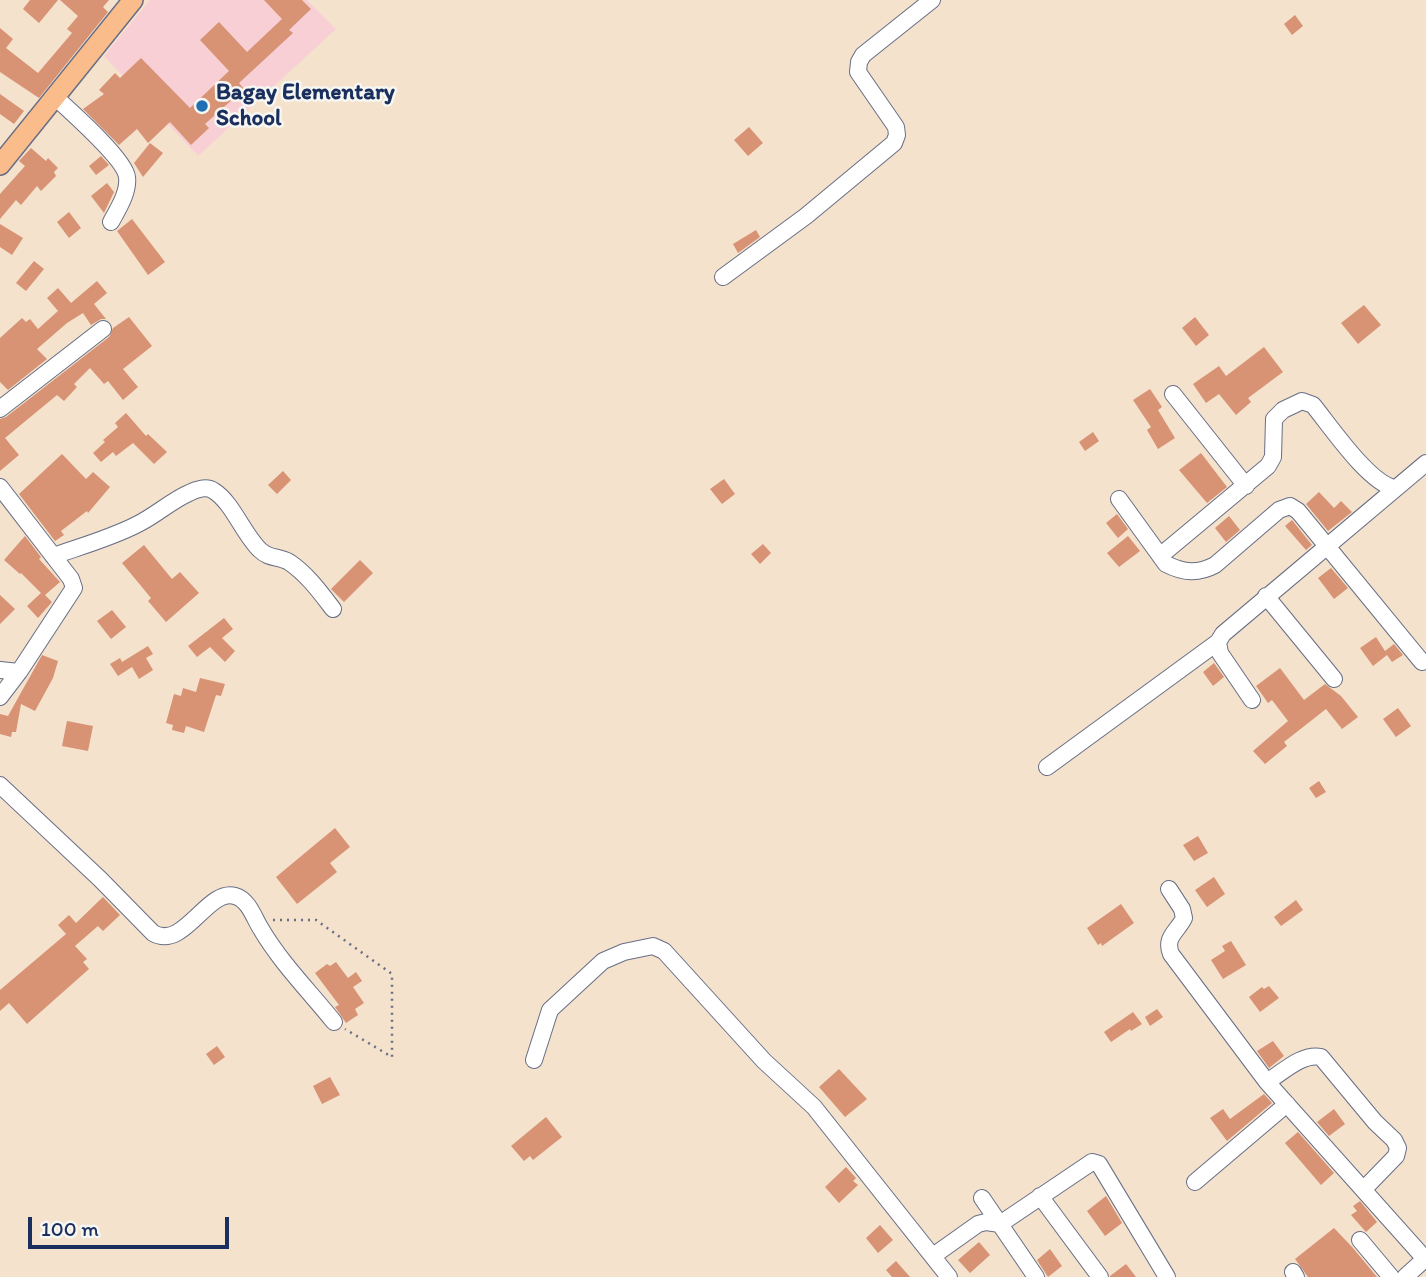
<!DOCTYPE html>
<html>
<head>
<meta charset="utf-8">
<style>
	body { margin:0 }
	#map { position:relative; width:1426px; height:1277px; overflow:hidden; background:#f4e2cd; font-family:Itim,sans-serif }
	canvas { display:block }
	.scale { position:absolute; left:28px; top:1217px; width:201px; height:32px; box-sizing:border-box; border:4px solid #1b2f5e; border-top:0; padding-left:9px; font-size:21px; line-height:24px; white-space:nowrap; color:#1b2f5e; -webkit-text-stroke:5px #f6f6f2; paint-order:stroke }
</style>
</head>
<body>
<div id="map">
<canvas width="1426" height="1277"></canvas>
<div class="scale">100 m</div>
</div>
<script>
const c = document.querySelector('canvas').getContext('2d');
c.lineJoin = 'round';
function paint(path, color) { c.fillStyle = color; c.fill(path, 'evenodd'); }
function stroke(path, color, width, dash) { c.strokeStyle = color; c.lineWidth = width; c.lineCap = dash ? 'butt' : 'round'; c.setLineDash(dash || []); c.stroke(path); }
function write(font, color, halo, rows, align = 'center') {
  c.font = font + ' Itim,sans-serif'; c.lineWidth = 5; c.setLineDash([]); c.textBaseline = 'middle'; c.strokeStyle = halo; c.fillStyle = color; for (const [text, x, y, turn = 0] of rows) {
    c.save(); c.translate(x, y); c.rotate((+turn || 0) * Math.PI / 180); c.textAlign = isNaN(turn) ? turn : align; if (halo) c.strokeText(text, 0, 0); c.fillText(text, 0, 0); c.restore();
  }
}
paint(new Path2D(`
	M150,0H307L336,29L198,156L104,56Z`), '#f7cfd5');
paint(new Path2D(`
	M30,0H58L39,23L23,9Z
	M60,0H109L103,7L108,12L39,98L0,72V28L13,39L6,48L38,73L72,33L67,29L78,16Z
	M264,0H302L311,9L289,30L293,33L239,83L244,89L205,124L209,128L191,145L170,122L148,143L137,129L119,145L83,109L104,94L99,90L115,73L120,78L141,58L190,108L229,71L200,40L219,22L247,52L282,19Z
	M1295,15L1303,26L1292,35L1284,24Z
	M0,94L24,111L14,124L0,114Z
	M749,127L763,143L748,156L734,140Z
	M150,143L163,153L143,177L134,163Z
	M31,148L46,161L48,158L58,168L54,172L56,176L41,191L37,186L21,205L16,200L0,219V194L25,166L19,161Z
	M101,156L109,165L96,175L89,166Z
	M107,183L114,192L104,213L91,196Z
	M69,212L81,228L69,238L57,222Z
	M132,219L165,262L148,275L117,231Z
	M0,224L23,238L12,255L0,247Z
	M756,230L760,237L738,253L733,244Z
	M34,261L44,269L26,291L16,283Z
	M97,281L107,293L94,304L106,319H101L91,325L83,313L67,323L37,349L47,359L8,390L0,382V338L22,318L26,322L30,319L38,329L58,311L47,298L58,288L71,303Z
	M1364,305L1381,325L1358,344L1341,323Z
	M129,317L152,346L123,369L138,387L123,400L108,381L104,384L90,368L74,384L77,387L64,401L57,395L5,438L19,455L0,471V419L6,417L109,337L113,328Z
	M1195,317L1209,335L1196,346L1182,328Z
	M1264,347L1283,372L1248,398L1251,402L1236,415L1219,394L1206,403L1193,384L1219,366L1226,376Z
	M1150,389L1162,407L1158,410L1175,438L1158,449L1147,430L1151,427L1133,400Z
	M126,413L146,436L148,434L167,452L154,464L133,443L116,456L113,452L101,462L93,453L105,442L103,440L118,427L115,423Z
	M1093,432L1099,441L1085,451L1079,442Z
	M1201,453L1227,487L1207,503L1179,470Z
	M62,454L86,479L93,472L110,487L88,513L87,511L61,531L64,535L55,541L19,494Z
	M283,471L291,480L277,494L268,485Z
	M724,479L735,494L722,504L710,489Z
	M1319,492L1334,508L1341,501L1352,512L1328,531L1306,504Z
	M1117,514L1128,529L1118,538L1106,523Z
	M1229,516L1240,530L1226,542L1215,528Z
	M1292,520L1312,545L1306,550L1285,526Z
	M25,536L41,557L39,559L60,582L45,595L52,602L38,618L27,606L41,593L21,573L20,574L4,560Z
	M1128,536L1140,551L1119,567L1107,553Z
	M763,544L771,553L760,564L751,554Z
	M144,545L172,579L180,572L199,593L166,622L148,601L151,598L122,563Z
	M360,560L373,573L344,602L331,589Z
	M1331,568L1348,588L1334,599L1318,578Z
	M0,595L15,609L0,624Z
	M112,610L126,627L111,639L97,621Z
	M224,618L233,629L222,638L235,651L225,662L210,647L197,657L188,646Z
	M1376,637L1385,651L1394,644L1403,655L1392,662L1387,655L1373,666L1360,648Z
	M148,646L153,654L146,658L153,670L139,679L132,667L118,676L110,664L120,658L122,662Z
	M42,655L58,661L53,678L35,711L21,704L16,732H12L11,737L0,734V714L8,716Z
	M1214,663L1224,677L1213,686L1203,672Z
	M1280,668L1304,700L1325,684L1341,696L1358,717L1342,729L1326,709L1284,742L1287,746L1265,764L1253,751L1288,721L1272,700L1268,703L1256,686Z
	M200,678L225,684L221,696L216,695L204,732L186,726L184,733L172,730L173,725L166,723L174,694L181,696L183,688L196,692Z
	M1398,708L1411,726L1396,737L1383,719Z
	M67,721L93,726L88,751L62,746Z
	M1319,781L1326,792L1316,798L1309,788Z
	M335,828L350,847L330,863L337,872L297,904L276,877Z
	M1198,836L1208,853L1194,861L1183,845Z
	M1214,877L1225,894L1207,907L1195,890Z
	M103,897L120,915L103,931L98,926L75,946L87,959L83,962L89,969L27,1024L9,1003L0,1011V990L66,934L58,925L69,915L76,923Z
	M1296,900L1303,910L1281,926L1274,917Z
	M1121,904L1134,923L1102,946L1101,943L1098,945L1087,928Z
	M1231,941L1246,965L1223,979L1211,960L1225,951L1222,946Z
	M336,962L348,978L356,972L362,981L353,987L364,1003L355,1009L358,1015L346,1023L335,1007L339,1005L315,973L327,964L330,966Z
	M1269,986L1279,998L1260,1012L1249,997L1262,987L1264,989Z
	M1157,1009L1163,1017L1150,1026L1145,1017Z
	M1133,1012L1142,1024L1131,1031L1130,1029L1111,1042L1104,1032Z
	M1273,1041L1284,1056L1269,1068L1257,1051Z
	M217,1046L225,1057L214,1065L206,1054Z
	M839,1069L867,1099L845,1117L819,1087Z
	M330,1077L340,1095L322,1104L313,1086Z
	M1264,1094L1272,1103L1227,1141L1210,1118L1223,1109L1230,1119Z
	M1334,1109L1345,1124L1329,1136L1317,1122Z
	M546,1117L562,1137L533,1160L530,1156L524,1161L511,1146Z
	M1298,1132L1334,1173L1321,1185L1285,1143Z
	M846,1167L856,1178L853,1181L858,1185L839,1203L825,1187Z
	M1106,1196L1122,1223L1105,1236L1087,1211Z
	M1360,1201L1377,1222L1366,1232L1351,1215L1357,1211L1353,1206Z
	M880,1225L893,1240L878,1253L866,1238Z
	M1334,1228L1353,1248L1377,1277H1308L1295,1259Z
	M979,1242L990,1255L970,1273L958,1260Z
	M1050,1249L1062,1266L1048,1277L1037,1260Z
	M896,1261L910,1277H892L886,1270Z
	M1126,1264L1136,1277H1110V1276Z`), '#d89274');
const minor = new Path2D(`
	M55,97C69,110 125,159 127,177C129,192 118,209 111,222
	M723,277L806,216L894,143L897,135L896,127L858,72L859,62L863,55L932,0
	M1173,394L1246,486
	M0,409L103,329
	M0,487L71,579L74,588L19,672L0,697
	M1119,499L1166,564C1184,573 1198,574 1215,565L1279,510L1290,506L1298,511L1326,545L1422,662
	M53,556C82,546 111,538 138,524C156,515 171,501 189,493C196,489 207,486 214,491C232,502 244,535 260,550C269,559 279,556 289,562C307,574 320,592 333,609
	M1160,556L1268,466L1273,457L1274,419L1283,410L1302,401L1313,405C1331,427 1368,482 1394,488
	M1266,596L1334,679
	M0,670L19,672
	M1252,700L1220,653L1218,642L1223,634L1426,463
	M1047,767L1218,642
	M0,785L100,879L153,933C184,951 207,888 235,896C249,900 254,918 261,929C281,963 310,992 334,1022
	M1169,889L1182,909L1184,918C1178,931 1164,937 1171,954L1267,1082L1425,1259
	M534,1060L550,1010L603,961L624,952L653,946L664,951L764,1061L814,1107L949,1277
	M1267,1082C1283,1072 1302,1053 1321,1057L1375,1122L1394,1140L1398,1148L1396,1156L1364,1189
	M1195,1182L1287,1104
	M1040,1196L1100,1277
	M982,1198L1036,1277
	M1360,1240L1391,1277
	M933,1256L978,1224L986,1222L1000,1224L1092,1162L1099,1164L1167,1277
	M1293,1272L1296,1277
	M1405,1277L1426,1258`);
const major = new Path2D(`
	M0,165L133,0`);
stroke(minor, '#676e85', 18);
stroke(major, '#676e85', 22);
stroke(new Path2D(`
	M273,920H316L392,974V1057L345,1029`), '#676e85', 2.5, [2, 5]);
stroke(minor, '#fff', 16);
stroke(major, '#f9bc8a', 19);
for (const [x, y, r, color] of [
	[202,106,7,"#1f6fb2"]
]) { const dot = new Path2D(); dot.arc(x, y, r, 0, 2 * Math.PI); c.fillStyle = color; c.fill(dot); stroke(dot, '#f6f6f2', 2.5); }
write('bold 23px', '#1b2f5e', '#f6f6f2', [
	["Bagay Elementary",216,93],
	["School",216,119]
], 'left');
</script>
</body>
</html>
